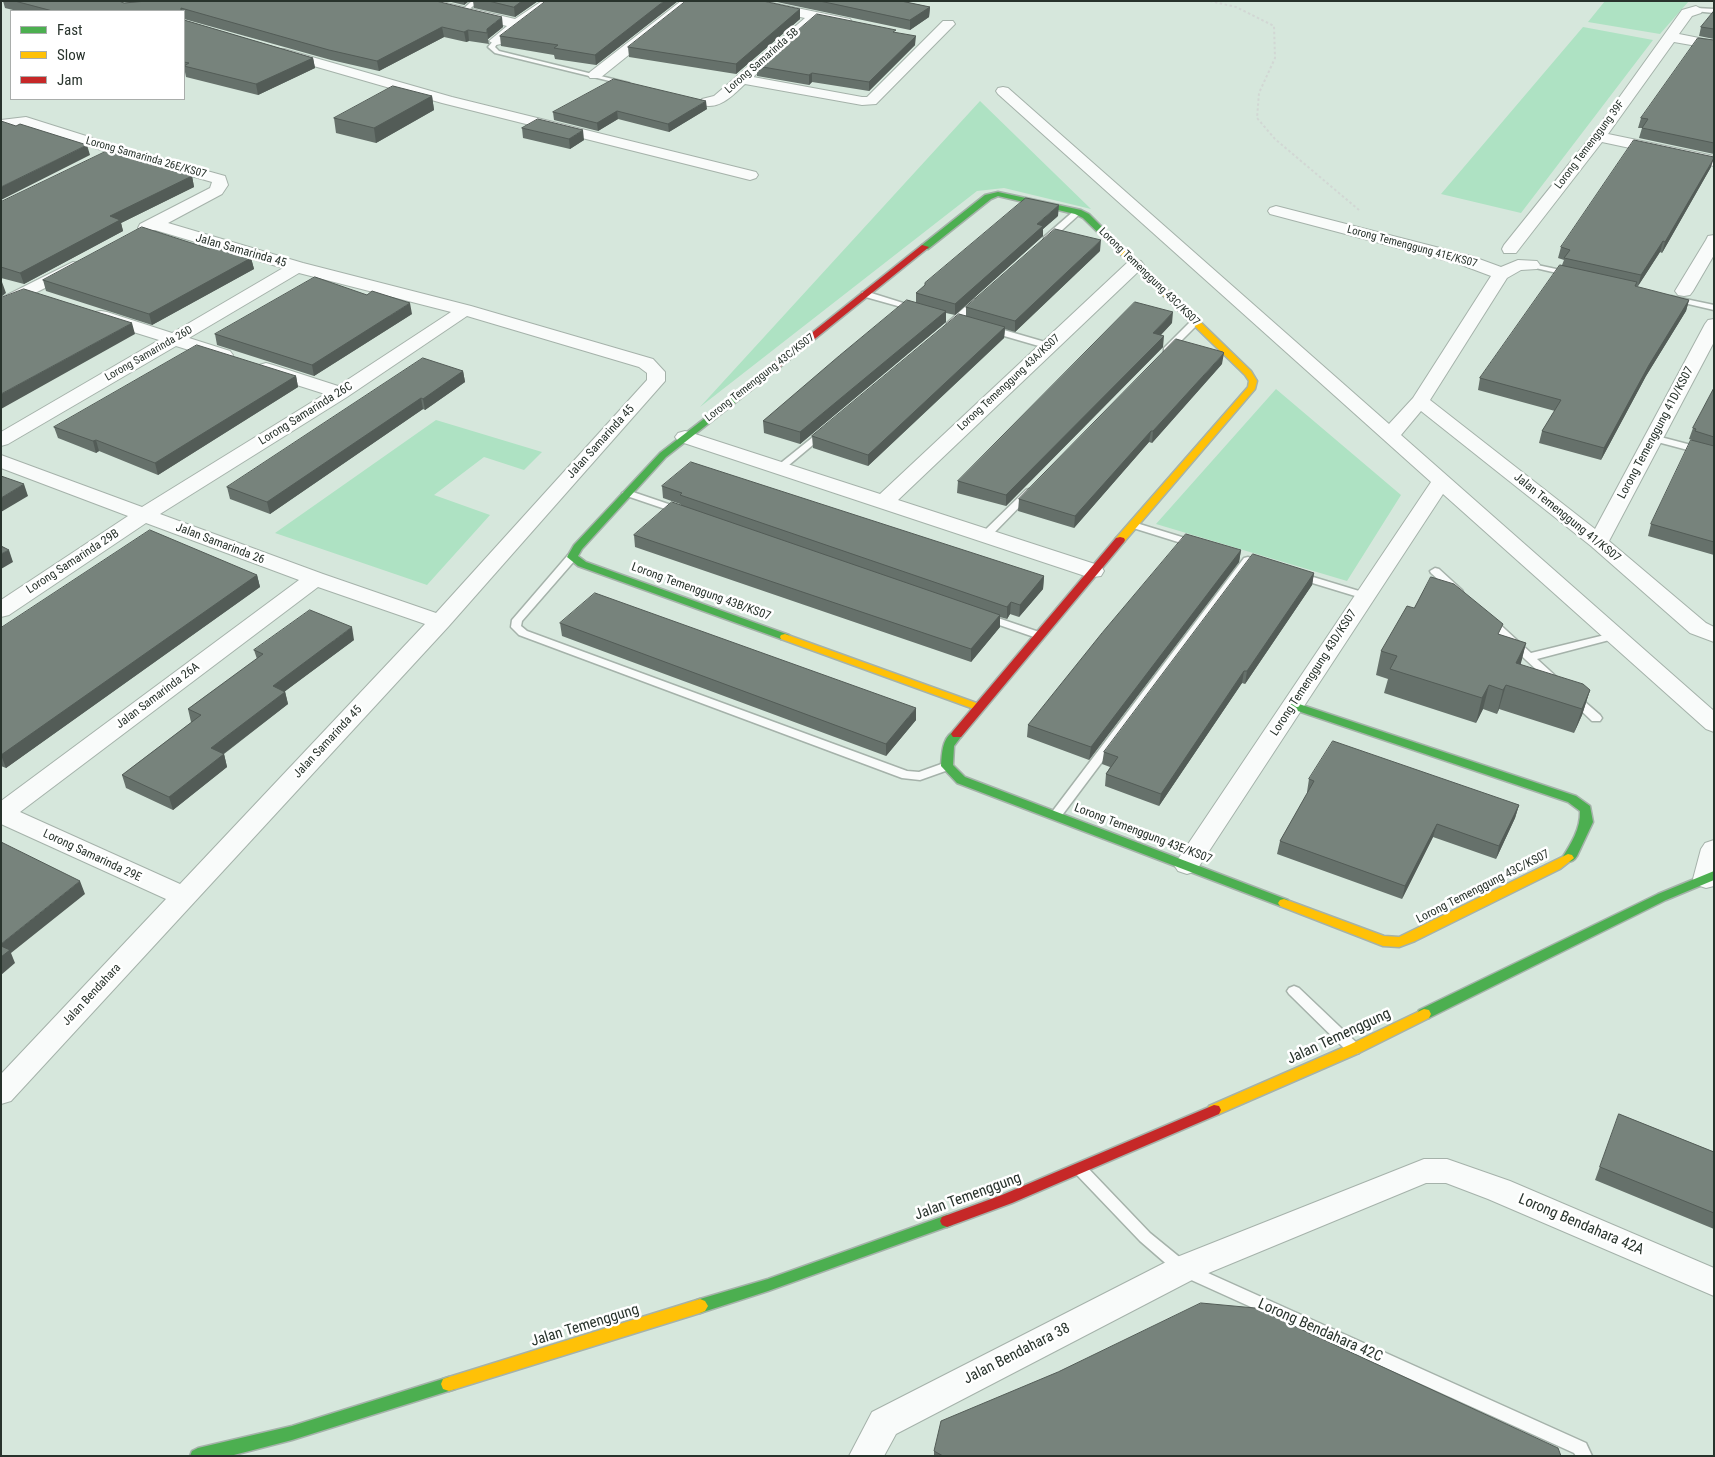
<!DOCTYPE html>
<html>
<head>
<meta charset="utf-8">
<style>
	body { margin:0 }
	#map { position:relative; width:1715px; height:1457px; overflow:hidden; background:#d6e7dc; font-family:"Roboto Condensed",sans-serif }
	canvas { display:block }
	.frame { position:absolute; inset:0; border:2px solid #28332c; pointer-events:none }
	.legend { position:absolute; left:10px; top:10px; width:175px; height:90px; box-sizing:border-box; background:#fff; border:1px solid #a9adab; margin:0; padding:6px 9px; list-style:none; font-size:15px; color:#28332c }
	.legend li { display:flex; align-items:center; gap:10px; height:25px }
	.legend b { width:25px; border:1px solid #a9adab }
</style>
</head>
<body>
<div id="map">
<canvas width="1715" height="1457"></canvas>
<div class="frame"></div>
<ul class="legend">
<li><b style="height:6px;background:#4caf50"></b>Fast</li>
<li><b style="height:6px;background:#ffc107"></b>Slow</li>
<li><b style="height:6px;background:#c62828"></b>Jam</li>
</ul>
</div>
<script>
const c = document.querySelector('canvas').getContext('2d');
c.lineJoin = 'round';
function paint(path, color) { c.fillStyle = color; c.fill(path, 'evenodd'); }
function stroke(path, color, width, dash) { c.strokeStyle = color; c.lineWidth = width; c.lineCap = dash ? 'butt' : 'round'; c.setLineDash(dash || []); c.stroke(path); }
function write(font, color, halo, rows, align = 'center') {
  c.font = font + ' "Roboto Condensed",sans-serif'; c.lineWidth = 5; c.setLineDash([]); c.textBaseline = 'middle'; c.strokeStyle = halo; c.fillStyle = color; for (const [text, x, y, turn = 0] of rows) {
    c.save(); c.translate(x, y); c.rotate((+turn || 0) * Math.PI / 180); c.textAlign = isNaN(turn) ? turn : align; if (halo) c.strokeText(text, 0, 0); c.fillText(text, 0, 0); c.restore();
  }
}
paint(new Path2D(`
	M1605,1H1689L1660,34L1588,22Z
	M1583,27L1653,40L1521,213L1441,194Z
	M980,101L1091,209L1004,188L977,191L700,407Z
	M1276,389L1401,495L1347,581L1156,524Z
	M436,420L542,452L524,470L484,457L434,495L490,515L427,585L275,533Z`), '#aee2c3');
const lane = new Path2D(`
	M472,1H479L466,12H462V10Z
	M1696,8L1714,9V13L1694,11L1693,10Z
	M494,40L499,41L495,47L499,51L629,83L626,85L495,53L488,47Z
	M1075,210L1082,212L1050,241H1044V237Z
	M1528,263L1570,272L1574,274L1570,276L1531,267L1527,265Z
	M862,292H868L919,308L915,311L912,310L862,296Z
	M1671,296L1714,305V310L1671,300Z
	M974,299H977L981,301L953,327H947V323Z
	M1195,319L1199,322L1198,324L1170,352H1164V348L1192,320Z
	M990,326L1052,344L1053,346L1049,349L987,331L986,329Z
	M823,429L828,432L826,434L783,470H777V466Z
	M1653,435L1714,451V457L1650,440L1648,438Z
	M1029,489L1032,490L1034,492L1032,494L990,537H982L981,535L982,533L1026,490Z
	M627,490L683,509L685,511L683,513H677L624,495L622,493Z
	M1133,522L1198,542L1199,544L1194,547L1130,527L1128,525L1130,523Z
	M572,554L576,555L577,557L576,559L522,621L521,626L527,631L907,771L919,772L947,762L953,766L951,769L920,780L902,778L519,635L511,627L512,620L568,555Z
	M1248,557L1252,558L1253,560L1252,562L1060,818H1052L1050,815L1052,812L1244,558Z
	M1435,568L1439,569L1462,590L1463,592L1462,594H1454L1431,573L1430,571Z
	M1300,573L1369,594L1370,596L1365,599L1296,578L1295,576L1296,574Z
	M986,614L1042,633L1043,635L1038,638L1034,637L982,619L981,617L982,615Z
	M1490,618L1494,619L1531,653L1613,633L1618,636L1617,638L1537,659L1561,681L1562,683L1561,685H1553L1486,623L1485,621Z
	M1573,694L1577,695L1600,715L1602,718L1600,721H1592L1569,699L1567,697Z
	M1294,986L1299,988L1359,1045L1361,1049L1359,1053L1354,1054L1349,1053L1289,994L1287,991L1289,988Z
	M1080,1163L1085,1165L1150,1233L1188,1264L1586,1443L1592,1456H1576L1574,1453L1178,1274L1140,1241L1075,1173L1073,1169L1075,1165Z`);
const street = new Path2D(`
	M414,1H438L515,19L542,1H557L501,44L496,45L489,41L507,26L415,4Z
	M681,1H696L600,78H590L588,75L590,72Z
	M736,1H763L850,19L852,22L845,26L818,21L753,77L862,97H867L943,21H953L955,24L876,104L862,105L745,84C733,95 720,110 702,105L700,102L702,99L714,96L805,18L742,5Z
	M1696,6L1703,10L1701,13L1692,16L1679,34L1714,41V49L1674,42L1608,134L1714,156V166L1602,142L1516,253H1504L1502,249L1504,245L1593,134L1682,10Z
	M284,49L452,97L756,172L758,175L756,178L750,180L442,103L279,56L277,53L279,50Z
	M1003,87L1008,88L1389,424L1413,398L1491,276L1459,264L1270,214L1268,211L1270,208L1276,206L1471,256L1501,267L1518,260L1537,261L1540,265L1537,269L1521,270L1507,278L1430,400L1595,529L1705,324L1708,320L1714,319V342L1609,541L1706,623L1714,627V642L1690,633L1591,546L1421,411L1401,435L1714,711V732L1706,729L1443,494L1196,871L1187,874L1178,871L1174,865L1178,859L1431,482L998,94L996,91L998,88Z
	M26,117L121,147L225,176L228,185L222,194L168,223L303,263L471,306L653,359L665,372V381L448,627L11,1101L1,1104V1074L166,899L1,824V801L299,580L146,523L9,615L1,617V600L128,516L1,468V455L142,507L325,394L259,373L257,369L259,365L266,363L273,365L338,386L451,312L299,273L189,338L230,351L233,355L230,359L224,361L176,346L8,444L1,446V432L159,340L95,320L92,316L95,312L101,311L107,312L172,333L283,268L155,230L146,233L140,232L138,228L140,224L210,188L212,182L111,153L25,126L1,129V120ZM467,316L639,367L647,373V380L436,613L323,574L160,514L347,397ZM318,587L425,624L180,884L20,812Z
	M1714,235V255L1693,291L1690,295L1684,296L1678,295L1675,291L1706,240L1708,236Z
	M1135,260L1141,261L1144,265L1141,269L898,500L1101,566L1104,571L1101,576L1093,577L1085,576L678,441L675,437L678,433L685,431L692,433L880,494L1129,261Z
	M73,262L79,263L82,267L79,271L1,310V298Z
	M1714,840V886L1706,888L1697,885L1693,879L1701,849L1705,843Z
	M1424,1159H1447L1510,1181L1714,1268V1296L1488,1199L1446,1183H1426L1194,1279L896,1434L884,1456H849L872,1412L1172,1259Z`);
const fast = new Path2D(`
	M998,192L1081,210L1089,214L1124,249L1117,251L1083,218L1075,214L998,196L991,199L928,249H922V245L985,195Z
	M762,374L766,377L765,379L666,457L582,549L578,556L586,562L789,635L790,637L789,639H781L578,566L567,557L574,545L660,453Z
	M1293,702L1576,796L1590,806L1593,822L1577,856C1574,861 1570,863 1564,861L1562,858C1571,844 1581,828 1580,811L1568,802L1289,708L1287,706Z
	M957,730L963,734L954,746L953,765L965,777L1288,900L1290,903L1288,906H1280L957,783L941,766C942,753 942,735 957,730Z
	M1714,871V880L1666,900L1429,1018L1424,1019L1419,1018L1417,1014L1419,1010L1658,894Z
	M947,1215L952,1217L954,1221L952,1225L768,1291L700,1313L695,1311L692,1306L695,1301L700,1299L768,1279Z
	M449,1377L455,1379L457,1384L455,1389L292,1440L230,1456H190L192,1451L198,1448L292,1426Z`);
const slow = new Path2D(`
	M1117,247H1123L1251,371L1257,381L1255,389L1124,542H1116L1115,540L1116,538L1248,387L1249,381L1245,375L1117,251Z
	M785,634L982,705L984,707L982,709H974L781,639L780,637L781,635Z
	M1568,854L1572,855L1574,858L1560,869L1415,941L1399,947L1383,946L1280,906L1278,903L1280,900L1284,899L1384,936L1399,937Z
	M1424,1009L1429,1010L1431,1014L1429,1018L1359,1053L1219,1114L1214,1115L1209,1114L1207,1110L1209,1106L1349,1045Z
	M700,1299L705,1301L708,1306L705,1311L700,1313L449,1391L443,1389L441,1384L443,1379L449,1377Z`);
const jam = new Path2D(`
	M922,245L929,247L765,379H759V375Z
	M1120,537L1124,538L1125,540L1124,542L961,737H953L951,734L953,731L1116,538Z
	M1214,1105L1219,1106L1221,1110L1219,1114L1012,1203L947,1227L942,1225L940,1221L942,1217L1002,1195Z`);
stroke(lane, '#a5b2aa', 3);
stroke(street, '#a5b2aa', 2);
stroke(fast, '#a5b2aa', 3);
stroke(slow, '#a5b2aa', 3);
stroke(jam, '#a5b2aa', 3);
stroke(new Path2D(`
	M1210,1L1236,7L1274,26L1275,58L1259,93L1257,118L1275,139L1359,210`), '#d2d7d4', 2, [2.5, 2.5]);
paint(lane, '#f9fbfa');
paint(street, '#f9fbfa');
paint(fast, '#4caf50');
paint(slow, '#ffc107');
paint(jam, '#c62828');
paint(new Path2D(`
	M3,1H119L124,3L133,2L130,1H436L503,27L488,39L489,44L469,41L466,42L444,37L379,71L331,60L184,19V11H17L5,8Z
	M447,1H469L464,5Z
	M473,1H538L515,17L474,8Z
	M678,1L596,65L555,59L554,55L501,46L500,36Z
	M772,1H901L930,7L929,17L910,30Z
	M800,9V19L736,74L629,57L628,47Z
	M1714,11V39L1699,36L1701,27Z
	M184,20L313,58L315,68L258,95L186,77L185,72H184Z
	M896,33L915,45L869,91L812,82L809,85L757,76V66Z
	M1714,40V154L1639,138L1642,128H1638L1641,118Z
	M432,96L434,110L376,143L336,133L334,118Z
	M707,109L669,132L618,119L598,131L554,120L553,112Z
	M522,128L584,140L570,149L523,138Z
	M1711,167L1662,253L1660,252L1638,286H1636V287L1689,300L1686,311L1646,376L1601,460L1539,443L1542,431L1555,411L1478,390L1480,378L1562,265L1564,260L1558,258L1561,247Z
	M192,176L194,187L121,223L123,231L24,284L1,278V202Z
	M1058,216L1043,229V236L955,315L946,313V322L800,444L764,433L763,421L916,302V293Z
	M210,249L251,258L254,269L152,325L46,291L43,280Z
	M1100,251L1015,332L1005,329L1004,338L868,466L813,448L812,436L966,316V307Z
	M412,314L314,376L217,345L215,334Z
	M1172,323L1161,335L1163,347L1006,506L957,493L958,481Z
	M1222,364L1152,443L1149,442L1074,528L1018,511L1019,499Z
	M463,371L465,382L425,410L423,409L270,514L230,499L227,487Z
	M296,376L298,387L158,475L99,451L96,453L58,438L54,427Z
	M1714,388V555L1648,536L1651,524L1692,440L1689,439L1693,428Z
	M662,486L1044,576L1043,589L1019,617L1010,614L1007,619L1000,617V627L971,662L635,547L634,535L681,505L680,504L663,498Z
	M1241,550L1239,562L1089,760L1027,737L1028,725Z
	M1314,573L1312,585L1245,684L1242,683L1159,806L1105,786L1106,774L1110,767L1102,764L1104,752Z
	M257,575L260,587L6,768L1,766V628Z
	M560,623L916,720L886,756L562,636Z
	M1500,635L1526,643L1520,665L1590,690L1582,715L1574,733L1499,709L1497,714L1483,709L1476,723L1384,693L1388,679L1376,675L1381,651Z
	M354,640L285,691L288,704L224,754L227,767L173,810L126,788L122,775L192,722H191L188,709L257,659L254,650Z
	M1309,779L1519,805L1515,818L1496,859L1433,837L1402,899L1277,854L1280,841L1308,792H1307Z
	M1619,1114L1714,1152V1229L1595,1180Z
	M934,1451L1561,1456H934Z`), '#66716b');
paint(new Path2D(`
	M464,1H469L464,5Z
	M522,1H538L515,17L514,7Z
	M664,1H678L596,65L595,55Z
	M930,7L929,17L910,30V20Z
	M800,9V19L736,74V64Z
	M502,17L503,27L488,39L487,29Z
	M442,27L444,37L379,71L377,61Z
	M468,30L469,41L466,42L464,32Z
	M916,36L915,45L869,91V82Z
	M313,58L315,68L258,95L256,84Z
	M812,73V82L809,85V75Z
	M432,96L434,110L376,143L374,128Z
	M706,101L707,109L669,132L668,124Z
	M617,111L618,119L598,131L597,123Z
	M583,130L584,140L570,149L569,139Z
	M87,145L90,155L1,200V187Z
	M1714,158L1711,167L1662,253L1665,242Z
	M192,176L194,187L121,223L123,231L24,284L20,273L110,216Z
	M1059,205L1058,216L1043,229V236L955,315V304L1037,224Z
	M1101,240L1100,251L1015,332V321Z
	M1663,241L1660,252L1638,286L1641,275Z
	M251,258L254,269L152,325L149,314Z
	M2,282L6,293L1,297V283Z
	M1689,300L1686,311L1646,376L1601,460L1604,448L1649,365Z
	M410,303L412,314L314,376L312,365Z
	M946,311V322L800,444V432Z
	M1173,312L1172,323L1152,344L1153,333Z
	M132,323L135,334L1,409V394Z
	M1005,327L1004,338L868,466V455Z
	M1164,336L1163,347L1006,506V495Z
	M1224,353L1222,364L1152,443L1153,431Z
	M463,371L465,382L425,410L423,399Z
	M296,376L298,387L158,475L155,463Z
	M421,398L423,409L270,514L267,502Z
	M1151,431L1149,442L1074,528L1075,516Z
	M96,440L99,451L96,453L93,441Z
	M24,484L28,496L1,512V498Z
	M9,550L13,562L1,569V554Z
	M1241,550L1239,562L1089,760L1091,747Z
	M1314,573L1312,585L1245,684L1247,671Z
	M257,575L260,587L6,768L1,755Z
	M1044,576L1043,589L1019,617L1020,605Z
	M1011,602L1010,614L1007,619V607Z
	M1000,615V627L971,662V649Z
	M352,627L354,640L276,698L273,686Z
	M1526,643L1520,667L1509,688L1516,663Z
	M1244,671L1242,683L1159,806L1161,794Z
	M1489,685L1483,709L1476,723L1482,698Z
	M1506,685L1499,709L1497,714L1503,690Z
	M1590,690L1582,715L1574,733L1582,709Z
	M285,692L288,704L214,761L211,748Z
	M916,708V720L886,756V744Z
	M224,754L227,767L173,810L169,797Z
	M1519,805L1515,818L1496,859L1499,846Z
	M1437,824L1433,837L1402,899L1405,886Z
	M80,881L85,894L11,953L15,963L1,975V944Z`), '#535c57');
const building = new Path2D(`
	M15,1H119L124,3L147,1H436L502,17L487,29V33L468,30L464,32L442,27L377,61L329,50L181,8V11H53Z
	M489,1H522L514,7Z
	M546,1H664L595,55L554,48L558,45L500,36Z
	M686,1H763L800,9L736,64L628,47Z
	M820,1H901L930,7L910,20Z
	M1714,11V29L1701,27Z
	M817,14L896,30L893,32L916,36L869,82L812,73L809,75L757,66Z
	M184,20L313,58L256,84L184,66L189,63L184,62Z
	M1698,38L1714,40V143L1642,128L1648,119L1641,118Z
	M614,79L706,101L668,124L617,111L597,123L553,112Z
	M393,86L432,96L374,128L334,118Z
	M538,119L583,130L569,139L522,128Z
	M1,121L16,126L20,124L87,145L1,187Z
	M1634,140L1714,157V158L1665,242L1663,241L1641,275L1564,258L1570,250L1561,247Z
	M107,151L192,176L110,216L120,220L20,273L1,267V202Z
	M1026,198L1059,205L1037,224L1043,226L955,304L916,293L925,285V283Z
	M142,227L210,249L214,247L251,258L149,314L43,280Z
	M1055,229L1101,240L1015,321L966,307Z
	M1560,265L1637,282L1635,286L1689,300L1649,365L1604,448L1542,431L1561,400L1480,378Z
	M315,277L367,295L372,291L410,303L312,365L215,334Z
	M24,289L132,323L1,394V298Z
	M907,300L946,311L800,432L763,421L839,356Z
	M1135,302L1173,312L1153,333L1164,336L1006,495L958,481Z
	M959,314L1005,327L868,455L812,436Z
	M1176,339L1223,352L1224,353L1153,431H1151L1075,516L1019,499Z
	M197,345L296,376L155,463L96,440L93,441L54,427Z
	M423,358L463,371L423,399L421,398L267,502L227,487Z
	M1714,388V437L1695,431L1696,429L1693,428Z
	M1691,440L1714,446V542L1651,524Z
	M691,462L1044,576L1020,605L1011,602L1007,607L680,495L682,493L662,486Z
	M1,476L24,484L1,498Z
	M672,502L1000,615L971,649L634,535Z
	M150,530L257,575L1,755V628Z
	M1186,534L1241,550L1091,747L1028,725L1102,633Z
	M1,546L9,550L1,554Z
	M1253,554L1314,573L1247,671H1244L1161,794L1106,774L1118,757L1104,752Z
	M1431,577L1454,584L1503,624L1498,634L1526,643L1516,663L1583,684L1590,690L1582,709L1506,685L1503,690L1489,685L1482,698L1390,669L1397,656L1381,651L1407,606L1414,608Z
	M595,593L916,708L886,744L560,623Z
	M310,610L352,627L273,686L285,692L211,748L224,754L169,797L122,775L201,715L188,709L263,654L254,650Z
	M1333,741L1519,805L1499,846L1437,824L1405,886L1280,841L1314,781L1309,779Z
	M1,842L80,881L1,944Z
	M1,946L10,950L1,957Z
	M1619,1114L1714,1152V1213L1600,1167Z
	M1201,1303L1255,1308L1558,1448L1561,1456H943L934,1451L941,1421L1058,1372Z`);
paint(building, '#77837c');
stroke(building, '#535c57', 1);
write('11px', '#28332c', '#fff', [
	["Lorong Samarinda 5B",762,61,-41],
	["Lorong Temenggung 39F",1590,145,-53],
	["Lorong Samarinda 26E/KS07",146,158,16],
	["Lorong Temenggung 41E/KS07",1412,247,15],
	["Lorong Temenggung 43C/KS07",1149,277,44],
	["Lorong Samarinda 26D",149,354,-30],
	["Lorong Temenggung 43C/KS07",760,378,-38],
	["Lorong Temenggung 43A/KS07",1009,383,-43]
]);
write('12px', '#28332c', '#fff', [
	["Jalan Samarinda 45",241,251,16],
	["Lorong Samarinda 26C",306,414,-32],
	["Lorong Temenggung 41D/KS07",1656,433,-62],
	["Jalan Samarinda 45",601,442,-48],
	["Jalan Temenggung 41/KS07",1567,518,39],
	["Jalan Samarinda 26",220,544,21],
	["Lorong Samarinda 29B",73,562,-33],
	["Lorong Temenggung 43B/KS07",701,592,20],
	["Lorong Temenggung 43D/KS07",1314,673,-57],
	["Jalan Samarinda 26A",158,696,-37],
	["Jalan Samarinda 45",328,742,-47],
	["Lorong Temenggung 43E/KS07",1143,834,21],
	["Lorong Samarinda 29E",92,856,25],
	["Lorong Temenggung 43C/KS07",1483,887,-27],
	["Jalan Bendahara",92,995,-47]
]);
write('15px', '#28332c', '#fff', [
	["Jalan Temenggung",1339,1037,-25],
	["Jalan Temenggung",968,1197,-20],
	["Lorong Bendahara 42A",1581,1225,23],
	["Jalan Temenggung",585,1326,-17],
	["Lorong Bendahara 42C",1320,1331,24],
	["Jalan Bendahara 38",1017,1354,-27]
]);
</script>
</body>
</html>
